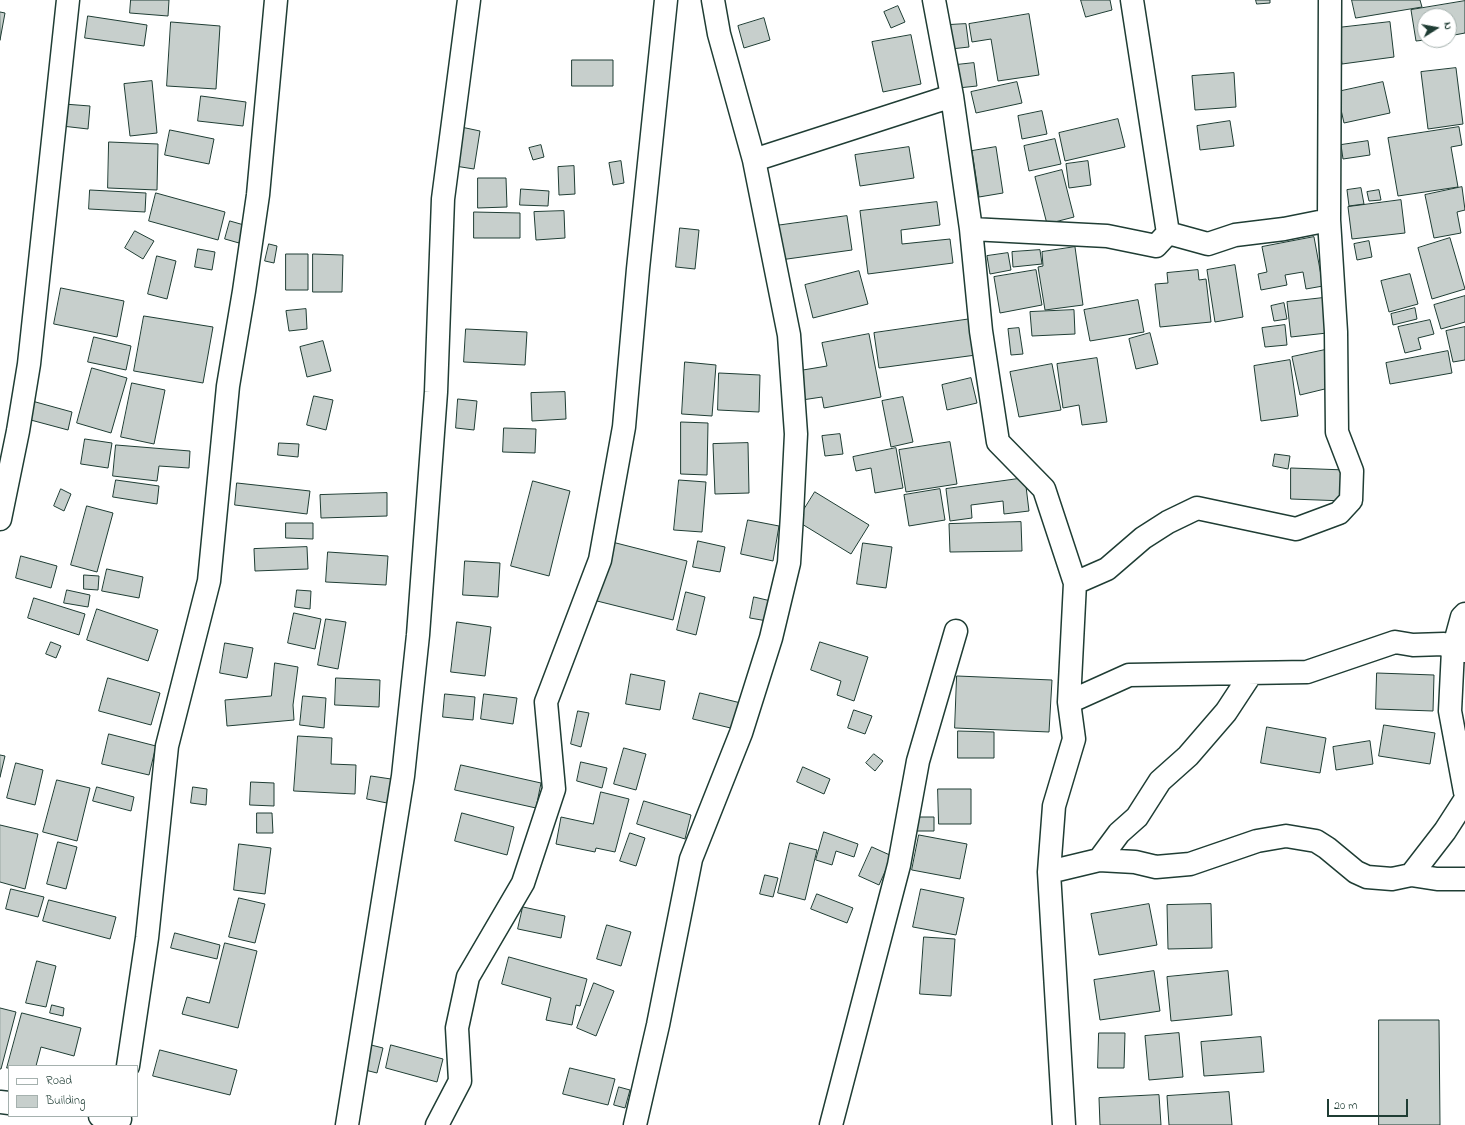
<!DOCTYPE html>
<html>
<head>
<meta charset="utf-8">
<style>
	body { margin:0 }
	#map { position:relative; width:1465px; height:1125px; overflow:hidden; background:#fff; font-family:"Indie Flower",sans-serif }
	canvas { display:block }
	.legend { position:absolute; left:8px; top:1065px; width:130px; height:52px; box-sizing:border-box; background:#fff; border:1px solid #a5b1ae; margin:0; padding:5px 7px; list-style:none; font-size:12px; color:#1f3d34 }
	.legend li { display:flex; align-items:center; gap:8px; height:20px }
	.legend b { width:20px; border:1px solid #a5b1ae }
	.north { position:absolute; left:1417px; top:8px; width:40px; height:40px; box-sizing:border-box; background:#fff; border:1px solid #a5b1ae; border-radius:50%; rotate:79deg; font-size:11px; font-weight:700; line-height:16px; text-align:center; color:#1f3d34 }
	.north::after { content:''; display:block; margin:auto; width:14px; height:18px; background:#1f3d34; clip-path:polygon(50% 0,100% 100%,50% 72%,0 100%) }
	.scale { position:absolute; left:1327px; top:1099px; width:81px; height:18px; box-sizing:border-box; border:2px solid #1f3d34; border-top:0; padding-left:5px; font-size:12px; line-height:14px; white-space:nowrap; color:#1f3d34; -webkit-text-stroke:3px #fff; paint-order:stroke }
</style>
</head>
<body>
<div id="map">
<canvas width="1465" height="1125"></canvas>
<ul class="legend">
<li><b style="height:5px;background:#fff"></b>Road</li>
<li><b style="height:11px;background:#c7cfcc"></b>Building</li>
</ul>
<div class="north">N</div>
<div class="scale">20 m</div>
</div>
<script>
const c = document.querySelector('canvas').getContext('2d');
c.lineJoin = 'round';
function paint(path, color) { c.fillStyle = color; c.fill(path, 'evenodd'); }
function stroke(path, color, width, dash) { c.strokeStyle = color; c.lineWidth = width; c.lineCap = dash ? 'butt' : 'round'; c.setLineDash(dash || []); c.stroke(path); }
const building = new Path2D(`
	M131,0H169L168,16L130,13Z
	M1081,0H1110L1112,10L1086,17Z
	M1256,0H1270V3L1257,4Z
	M1352,0H1420L1422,7L1356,18Z
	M1465,1V33L1449,36V16H1425V40L1416,41L1411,10Z
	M898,6L905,22L891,28L884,12Z
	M0,12L5,13L0,40Z
	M1029,14L1039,75L998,81L991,39L972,42L969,24Z
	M88,16L147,25L144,46L85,38Z
	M764,18L770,40L744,48L738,26Z
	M171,22L220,26L216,89L167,86Z
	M1390,22L1394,57L1342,64L1337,28Z
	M966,24L969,47L951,49L948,25Z
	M911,35L921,84L883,92L872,42Z
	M572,60H613V86H572Z
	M974,63L977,86L958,88L956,65Z
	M1456,68L1463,124L1428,129L1421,72Z
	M1234,73L1236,107L1195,110L1192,76Z
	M152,81L157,133L130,136L124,84Z
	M1017,82L1022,103L976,113L971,92Z
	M1383,82L1390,113L1344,123L1337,92Z
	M201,96L246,102L243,126L198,121Z
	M64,104L90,106L88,129L62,126Z
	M1042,111L1047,134L1022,139L1018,116Z
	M1118,119L1125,147L1065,161L1059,133Z
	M1230,121L1234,146L1200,150L1197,126Z
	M461,127L480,131L474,169L455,166Z
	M1459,127L1462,145L1451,147L1458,187L1398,196L1388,138Z
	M170,130L214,139L209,164L165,155Z
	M1055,139L1061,164L1029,171L1024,146Z
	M1368,141L1370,155L1343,159L1341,145Z
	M109,142L158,144L157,190L108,188Z
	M541,145L544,157L533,160L529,148Z
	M909,147L914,178L860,186L855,155Z
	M996,147L1003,193L979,197L972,151Z
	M621,161L624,183L613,185L609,163Z
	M1088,161L1091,185L1069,188L1066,164Z
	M574,166L575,194L559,195L558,167Z
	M1062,170L1074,217L1047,224L1035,177Z
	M478,178H506L507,207L478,208Z
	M1462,187L1465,210L1457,212L1461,233L1434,238L1425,195Z
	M1361,188L1364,204L1349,206L1347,190Z
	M521,189L549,191L548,206L520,205Z
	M90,190L146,193L145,212L89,209Z
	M1379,190L1381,200L1369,201L1367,192Z
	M156,193L225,212L218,240L149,221Z
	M1401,200L1405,233L1352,239L1348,207Z
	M937,202L940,225L901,230L902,244L950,239L953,263L868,274L860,211Z
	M564,211L565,238L536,240L534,212Z
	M474,212L520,213V238H474Z
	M847,216L852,250L780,260L775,226Z
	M230,221L244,225L239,243L225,239Z
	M680,228L699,230L695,269L676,267Z
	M135,231L154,241L143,259L125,248Z
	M1314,237L1323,286L1306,289L1303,272L1285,275L1287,285L1261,290L1258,274L1267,272L1262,247Z
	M1450,238L1465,289L1432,299L1418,248Z
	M1369,241L1372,257L1357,260L1354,244Z
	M269,244L277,246L274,263L265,261Z
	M1075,247L1083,305L1045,310L1038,267L1043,266L1042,252Z
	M198,249L215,252L212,270L195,267Z
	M1040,250L1042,264L1013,267L1012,252Z
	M1008,253L1011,270L990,274L987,256Z
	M286,254H308V290H286Z
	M313,254L343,255L342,292H313Z
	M157,256L176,261L167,299L148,294Z
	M1235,265L1243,317L1215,322L1207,270Z
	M1036,270L1042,305L1000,313L994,277Z
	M1198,270L1199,280L1206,279L1211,322L1160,327L1155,284L1168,283L1167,273Z
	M859,271L868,304L813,318L805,285Z
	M1410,274L1418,304L1389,312L1381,281Z
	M61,288L124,301L117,337L54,324Z
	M1465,296V322L1441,329L1434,305Z
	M1323,298L1327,333L1291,337L1287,302Z
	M1138,300L1144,332L1090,341L1084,310Z
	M1284,303L1287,319L1274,321L1271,306Z
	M1415,308L1417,319L1393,325L1391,314Z
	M306,309L307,329L289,331L286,311Z
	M1074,310L1075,334L1032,336L1030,312Z
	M144,316L213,327L203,383L134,371Z
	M971,319L976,355L879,368L874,333Z
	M1430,320L1434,334L1418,338L1421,349L1405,353L1398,327Z
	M1285,325L1287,345L1265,347L1262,328Z
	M1465,327V360L1453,362L1446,331Z
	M1019,328L1023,354L1011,355L1008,329Z
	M466,329L527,332L525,365L464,362Z
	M1150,333L1158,364L1136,369L1129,339Z
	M869,334L881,397L824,408L822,397L802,400L797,371L827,366L822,343Z
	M94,337L131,346L126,370L88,362Z
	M323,341L331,371L307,377L300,347Z
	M1325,350L1333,387L1300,395L1292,357Z
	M1448,351L1452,373L1390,384L1386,363Z
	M1097,358L1107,422L1082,425L1079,405L1063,408L1057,364Z
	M1290,360L1298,416L1261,421L1254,366Z
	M685,362L716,365L712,416L682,414Z
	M1052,364L1061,410L1019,417L1010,372Z
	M92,368L127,378L111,433L77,423Z
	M719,373L760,375L759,412L718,410Z
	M971,378L977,403L947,410L942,385Z
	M132,383L165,390L154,444L121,437Z
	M565,392L566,419L532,421L531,393Z
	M314,396L333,400L326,430L307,425Z
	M903,397L913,442L891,447L882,401Z
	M458,399L477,401L474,430L456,428Z
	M32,401L72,412L68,430L27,419Z
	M681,422L708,423L707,475L681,474Z
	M504,428L536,429L535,453L503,452Z
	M840,434L843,454L825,456L822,436Z
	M85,439L112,443L108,468L81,464Z
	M950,442L957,484L906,492L899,450Z
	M279,443L299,444L298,457L278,455Z
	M748,443L749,493L715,494L713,444Z
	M116,445L190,451L189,468L159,466L157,481L113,476Z
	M896,448L903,488L875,493L871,468L856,471L853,457Z
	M1275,454L1290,456L1288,469L1273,466Z
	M1291,468L1346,470L1345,501L1291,499Z
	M1025,478L1029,511L1004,514L1003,501L971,505L972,518L950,521L946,489Z
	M116,480L159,486L157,504L113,497Z
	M679,480L706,482L702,532L674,530Z
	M533,481L570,491L549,576L511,566Z
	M237,483L310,491L307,514L235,505Z
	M61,489L71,494L64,511L54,506Z
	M940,489L945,520L909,526L904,495Z
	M815,492L869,525L851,554L797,521Z
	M387,493V516L321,518L320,495Z
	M87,506L113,513L97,572L71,565Z
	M748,520L779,526L773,561L741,554Z
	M1021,522L1022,551L950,552L949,524Z
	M286,523H313V539L286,538Z
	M698,541L725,547L720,572L693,567Z
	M612,542L687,561L673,620L597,601Z
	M863,543L892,547L886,588L857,584Z
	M307,547L308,569L255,571L254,549Z
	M328,552L388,556L386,585L326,582Z
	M21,556L57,566L51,588L16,578Z
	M465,561L500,563L498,597L463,595Z
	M107,569L143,577L139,598L102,591Z
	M84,575L99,576L98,590L84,589Z
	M67,590L90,595L88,607L64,603Z
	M297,590L311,591L310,609L295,607Z
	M686,592L705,597L696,635L677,630Z
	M754,597L771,601L767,621L750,618Z
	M34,598L85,614L79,635L28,618Z
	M97,609L158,630L148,661L87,640Z
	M294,613L321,619L315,649L288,643Z
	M326,619L346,622L338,669L318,665Z
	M457,622L491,627L485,676L451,672Z
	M51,642L61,646L56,658L46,654Z
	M820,642L868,657L854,701L837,695L841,681L811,670Z
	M225,643L253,648L247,678L220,673Z
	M275,663L298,667L293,705L294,720L227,726L225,700L271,696Z
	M1377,673L1434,675L1433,711L1376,709Z
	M631,674L665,681L660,710L626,704Z
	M957,676L1052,680L1049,732L955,728Z
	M108,678L160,693L151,725L99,711Z
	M336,678L380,680L379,707L335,705Z
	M700,693L745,704L739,730L693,719Z
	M445,694L475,697L473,720L443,717Z
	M484,694L517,698L513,724L481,719Z
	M303,696L326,698L324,728L300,725Z
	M854,710L872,716L865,734L848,728Z
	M578,711L589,713L581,747L571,744Z
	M1384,725L1435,733L1430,764L1379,756Z
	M1267,727L1326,738L1320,773L1261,763Z
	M958,731L994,732V758H958Z
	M109,734L156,746L149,775L102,764Z
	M298,736L332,738L331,764L356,765L355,794L294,791Z
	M1370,741L1373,764L1336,770L1333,747Z
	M624,748L646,754L636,790L614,784Z
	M874,754L883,761L875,771L866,763Z
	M0,755L5,756L0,777Z
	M581,762L607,768L602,788L577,781Z
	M16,763L43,770L35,805L7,798Z
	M461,765L541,783L536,808L455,790Z
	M803,767L830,779L824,794L797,782Z
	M371,776L391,779L387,803L367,799Z
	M57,780L90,788L77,841L43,832Z
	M251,782L274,783V806L250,805Z
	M97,787L134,797L131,811L93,801Z
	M193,787L207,789L206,805L191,803Z
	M938,789H971V824H939Z
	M601,792L629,799L615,852L596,848L595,852L556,844L561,817L593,824Z
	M644,801L691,815L685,839L637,824Z
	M257,813H272L273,833H257Z
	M462,813L514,827L507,855L455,841Z
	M915,817H934V831H915Z
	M0,825L38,834L25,889L0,882Z
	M824,832L858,844L854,857L836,851L832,865L816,860Z
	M630,833L645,838L636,866L620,861Z
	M919,835L967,844L960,879L912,870Z
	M58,842L77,847L66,889L47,884Z
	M790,843L817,850L805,900L778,893Z
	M239,844L271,848L265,894L234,890Z
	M872,847L892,856L879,885L859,876Z
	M765,875L778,878L773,897L760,894Z
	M11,889L44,897L38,917L6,909Z
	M921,889L964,898L956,935L913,927Z
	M817,894L853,908L847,923L811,909Z
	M239,898L265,904L255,943L229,937Z
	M49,900L116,917L110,939L43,921Z
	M1149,904L1157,945L1099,955L1091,914Z
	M1211,904L1212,948L1168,949L1167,905Z
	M523,907L565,916L561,938L518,929Z
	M607,925L631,932L621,966L597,959Z
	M175,933L220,945L217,959L171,948Z
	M924,937L955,939L951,996L920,994Z
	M225,943L257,951L238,1028L182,1014L187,997L209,1003Z
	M509,957L587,979L580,1006L576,1005L572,1025L546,1020L551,998L502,984Z
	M37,961L56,966L46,1007L26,1003Z
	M1154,971L1160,1011L1100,1020L1094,980Z
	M1228,971L1232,1015L1171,1021L1167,977Z
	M594,983L614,991L596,1036L577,1028Z
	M52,1005L64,1008L63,1016L50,1013Z
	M0,1008L16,1012L1,1069H0Z
	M22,1013L81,1028L74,1056L41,1047L36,1066H9V1068H7Z
	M1379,1020H1439L1440,1125H1379Z
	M1099,1033H1125L1124,1068H1098Z
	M1179,1033L1183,1077L1149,1080L1145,1036Z
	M1261,1037L1264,1072L1204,1076L1201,1042Z
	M367,1044L383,1048L377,1073L361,1069Z
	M391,1045L443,1059L437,1082L386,1068Z
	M160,1050L237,1070L230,1095L153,1076Z
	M570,1068L615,1079L608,1105L563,1094Z
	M619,1087L630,1090L625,1108L614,1105Z
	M1229,1092L1232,1125H1169L1167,1096Z
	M1159,1095L1161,1125H1100L1099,1098Z`);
paint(building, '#c7cfcc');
stroke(building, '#1f3d34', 1);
const street = new Path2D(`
	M934,0L952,96L971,229L981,331L998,442L1044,489L1075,583L1069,702L1074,739L1054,806L1049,872L1064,1125
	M1132,0L1168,233L1208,244L1235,235L1284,229L1329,220
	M754,160L952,96
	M971,229L1107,236L1156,246L1168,233
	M0,519L18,431L29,364L68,0
	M1075,583L1107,569L1143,538L1168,522L1197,508L1296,529L1339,513L1351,500L1352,471L1337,432L1336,332L1329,220L1330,0
	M1465,614L1462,617L1453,650L1450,711L1465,792
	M1069,702L1129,675L1307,672L1395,642L1413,645L1444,644L1453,650L1465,651
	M1099,860L1135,862L1156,867L1190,864L1257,841L1286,836L1316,841L1327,848L1356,872L1367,877L1392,879L1411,875L1437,879H1465
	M1049,872L1099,860L1119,833L1137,817L1160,781L1188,756L1226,712L1251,674
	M1411,875L1445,831L1465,800
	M128,1066L147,938L167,746L209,581L228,386L244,291L258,195L276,0
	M0,1102L9,1103
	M100,1116L120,1119
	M347,1125L403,776L418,635L436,392L443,199L469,0
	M437,1125L460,1081L457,1028L468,977L523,883L554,789L546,702L600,560L624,427L638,269L666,0
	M635,1125L658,1025L691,859L741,733L771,638L789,563L792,515L796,434L789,335L754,160L719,34L713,0
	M831,1125L899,865L918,761L956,631`);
stroke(street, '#1f3d34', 25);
stroke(street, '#fff', 22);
</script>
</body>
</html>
